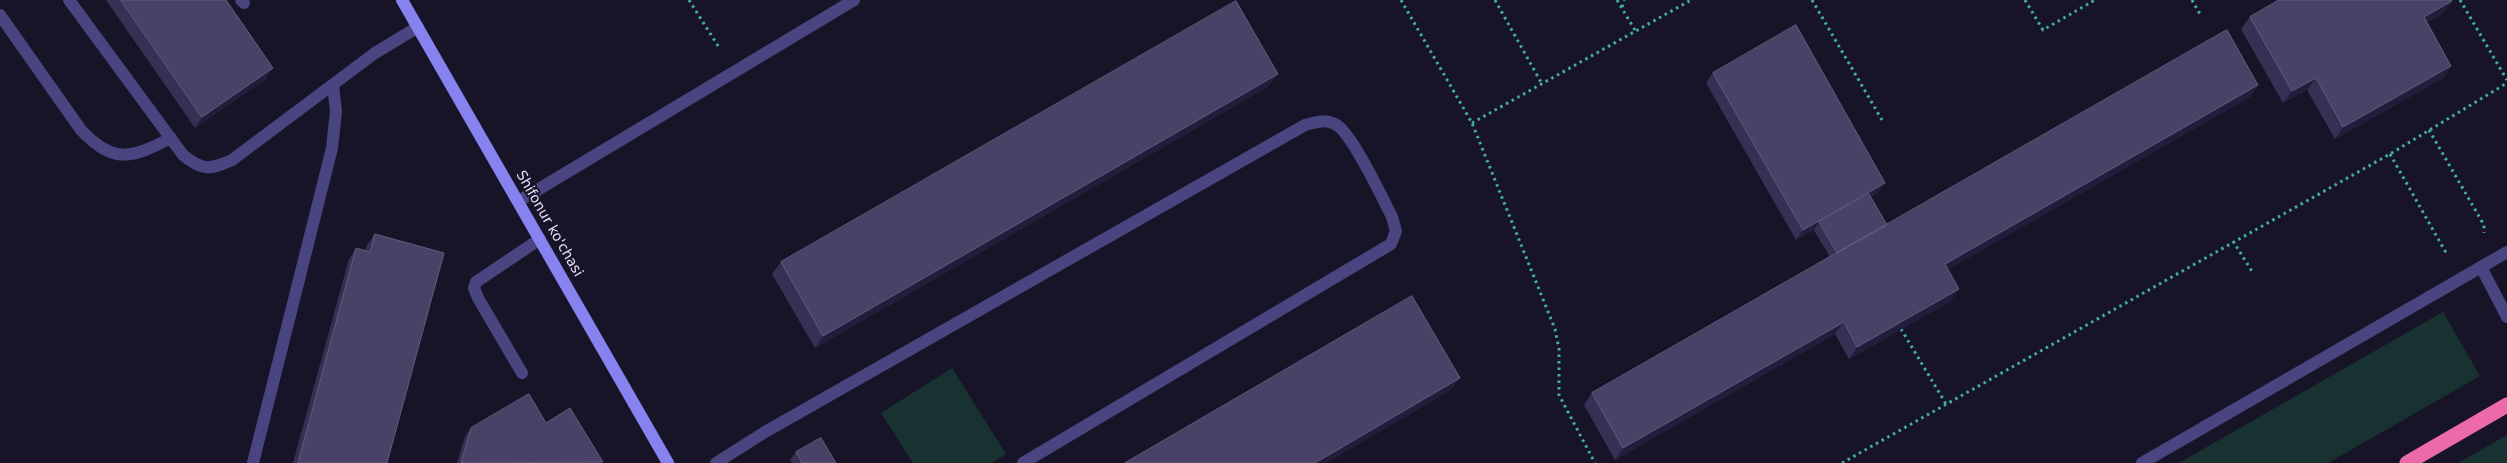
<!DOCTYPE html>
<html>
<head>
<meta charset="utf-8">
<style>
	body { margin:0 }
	canvas { display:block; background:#181428 }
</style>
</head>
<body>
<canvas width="2507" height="463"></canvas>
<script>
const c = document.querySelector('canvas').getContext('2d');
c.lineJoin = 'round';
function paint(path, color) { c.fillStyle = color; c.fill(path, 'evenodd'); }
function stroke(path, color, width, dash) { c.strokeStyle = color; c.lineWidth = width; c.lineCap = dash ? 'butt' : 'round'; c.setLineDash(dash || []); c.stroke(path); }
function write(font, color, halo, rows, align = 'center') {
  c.font = font + ' "DejaVu Sans",sans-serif'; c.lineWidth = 4; c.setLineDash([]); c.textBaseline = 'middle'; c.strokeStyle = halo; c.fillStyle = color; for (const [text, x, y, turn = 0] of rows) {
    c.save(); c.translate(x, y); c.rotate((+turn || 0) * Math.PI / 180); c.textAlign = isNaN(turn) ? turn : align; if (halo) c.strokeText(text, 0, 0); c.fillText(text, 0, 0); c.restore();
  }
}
paint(new Path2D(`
	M2443,312L2480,376L2328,463H2179Z
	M952,368L1006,454L992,463H913L881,413Z
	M2507,435V463H2458Z`), '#183231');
stroke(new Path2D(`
	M689,0L720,49
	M1401,0L1472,123L1555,329L1559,349V395L1595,463
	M1495,0L1542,84
	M1617,0L1636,32
	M1812,0L1882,120
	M2025,0L2043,30L2095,0
	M2192,0L2201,16
	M2460,0L2507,80
	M1622,7L1624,0
	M1472,123L1691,0
	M2429,130L2484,225V233
	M2390,154L2445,251L2450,253
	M2233,241L2253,273
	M1901,329L1946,404
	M1842,463L2390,154L2507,83`), '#41aea8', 3, [2.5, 4]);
stroke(new Path2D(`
	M69,0L183,155C203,171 209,170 232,160L375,53L418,27
	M241,0L244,3
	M0,15L81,130C114,165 132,158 171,138
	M519,201L854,0
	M2481,267L2507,317
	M522,373L478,298L474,288L476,282L540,239
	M253,463L332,148L336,111L333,86
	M716,463L765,432L1305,125C1316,122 1324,119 1335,124C1351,131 1383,199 1392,217L1396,231L1391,244L1023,463`), '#484581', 12);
stroke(new Path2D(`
	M2142,463L2507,252`), '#484581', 12);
stroke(new Path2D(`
	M402,0L668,463`), '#8682ef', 12);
stroke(new Path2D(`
	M2407,463L2507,405`), '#ec6aa7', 15);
paint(new Path2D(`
	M106,0H226L266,79L195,128Z
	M2444,13L2427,22L2451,66L2443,78L2335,139L2307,90L2283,103L2241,29L2250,17Z
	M1713,73L1878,193L1871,197L1887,225L2258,85L2250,97L1948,269L1951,301L1849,359L1835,334L1615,460L1584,405L1592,393L1830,257L1814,230L1796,240L1706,83Z
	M1269,86L815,348L772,274L781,262Z
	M375,234L387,463H293L349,259L356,248L365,251L367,245Z
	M546,423L602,463H457L465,436L471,428Z
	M796,452L836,463H792L790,460Z`), '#372f54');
paint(new Path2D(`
	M2452,1L2444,13L2415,28L2424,17Z
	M2451,66L2443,78L2335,139L2343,127Z
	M273,68L266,79L195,128L202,117Z
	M1278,74L1269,86L815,348L823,336Z
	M2316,78L2307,90L2283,103L2292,91Z
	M2258,85L2250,97L1937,276L1945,264Z
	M1885,183L1878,193L1821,226L1819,222L1814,230L1796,240L1803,230Z
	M1959,289L1951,301L1849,359L1857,347Z
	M1844,322L1835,334L1615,460L1623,448Z
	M1460,378L1451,390L1327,463H1315Z`), '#231c3b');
const building = new Path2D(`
	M121,0H226L273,68L202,117Z
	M2279,0H2451L2452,1L2424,17L2451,66L2343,127L2316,78L2292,91L2250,17Z
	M1236,1L1278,74L823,336L781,262Z
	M1796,25L1885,183L1803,230L1713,73Z
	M2227,30L2258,85L1945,264L1959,289L1857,347L1844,322L1623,448L1592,393Z
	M1869,194L1887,225L1837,253L1819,222Z
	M375,234L444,253L387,463H298L356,248L370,252Z
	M1412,296L1460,378L1315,463H1125Z
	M529,394L546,423L570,408L603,462L461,463L471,428Z
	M821,438L836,463H802L796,452Z`);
paint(building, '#494266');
stroke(building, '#625b7d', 1);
write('14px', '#e3dffb', '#181428', [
	["Shifonur ko'chasi",549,224,60]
]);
</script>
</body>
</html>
